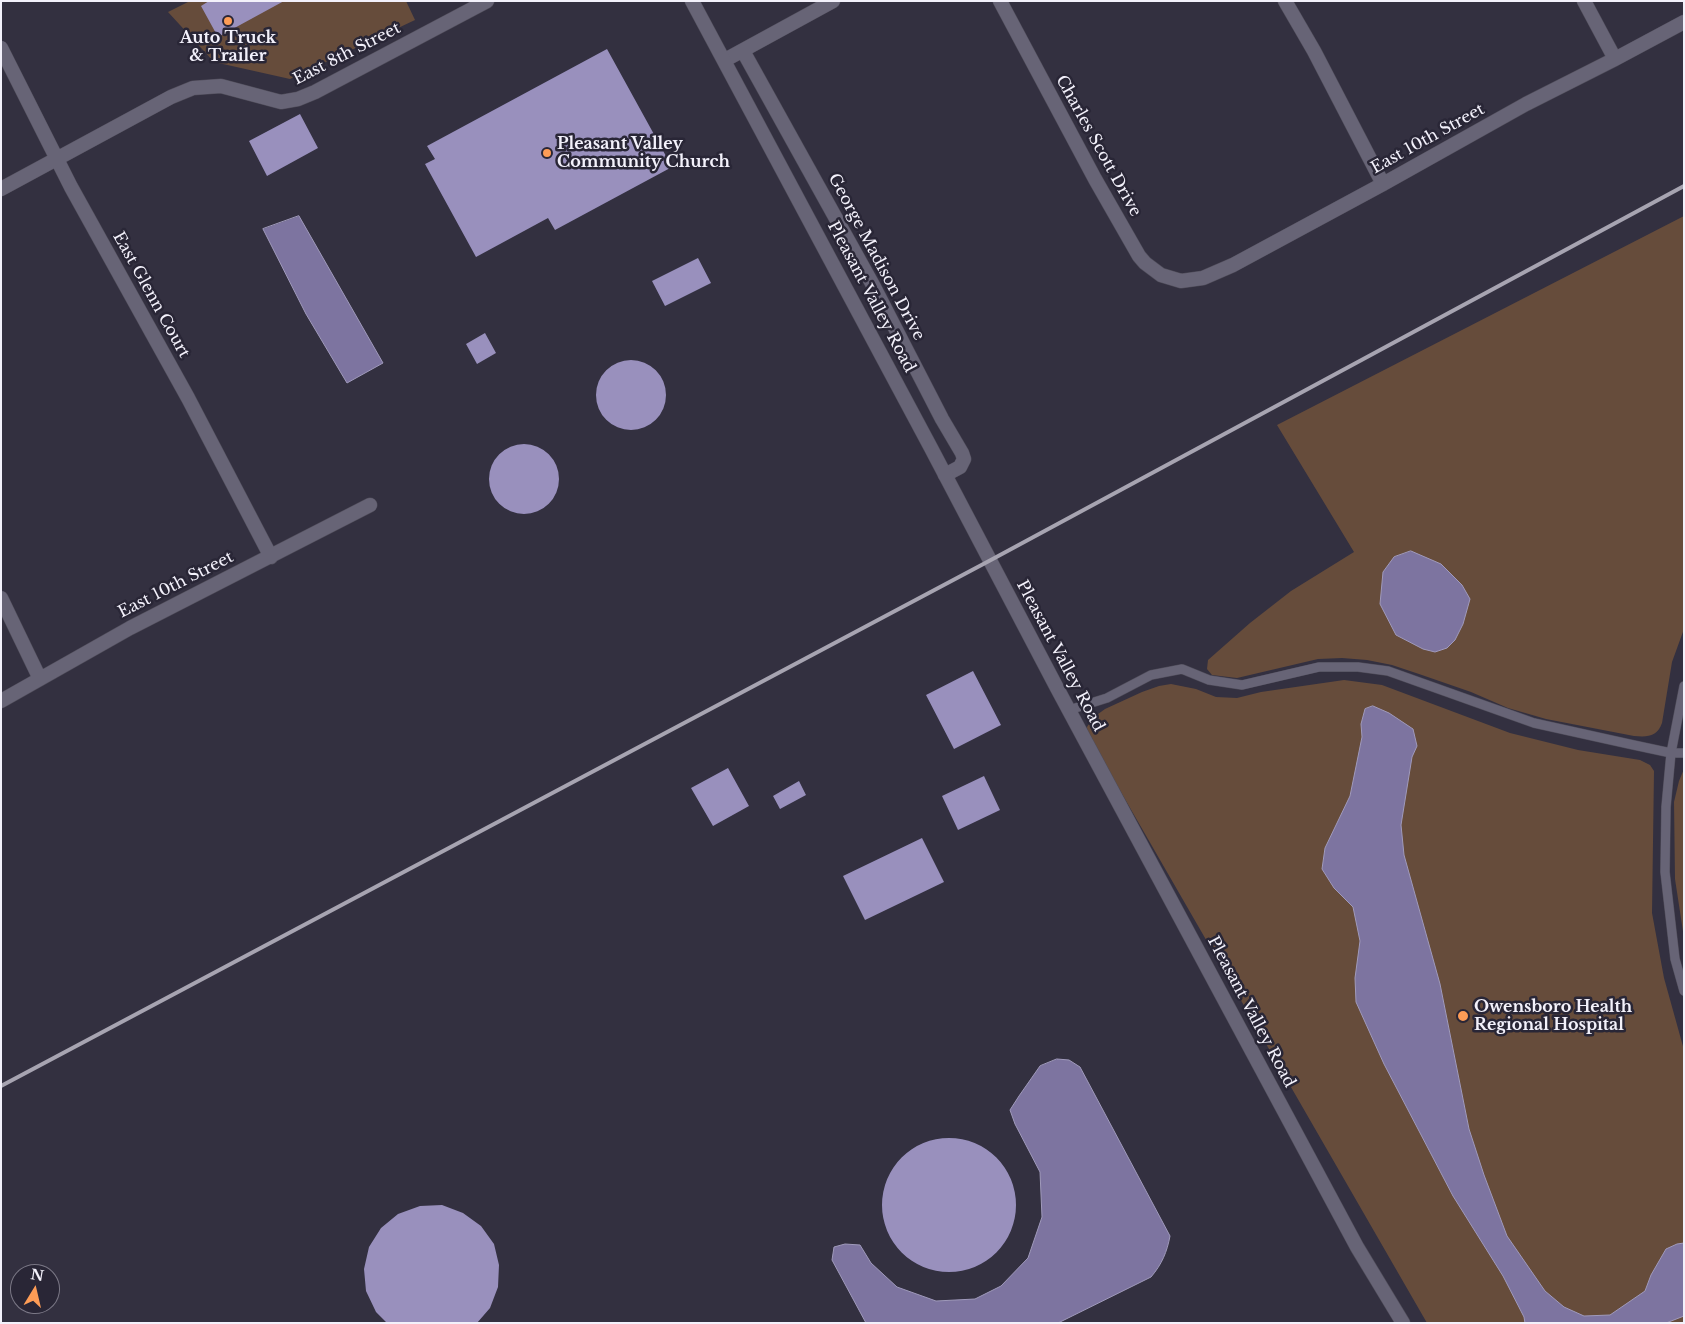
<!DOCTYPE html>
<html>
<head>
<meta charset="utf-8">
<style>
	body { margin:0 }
	#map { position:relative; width:1685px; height:1324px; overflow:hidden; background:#333040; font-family:"Libre Baskerville",serif }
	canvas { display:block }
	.frame { position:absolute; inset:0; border:2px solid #f3f1fb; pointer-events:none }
	.north { position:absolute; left:10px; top:1264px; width:50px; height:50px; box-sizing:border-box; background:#292636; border:1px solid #7a7785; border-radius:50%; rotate:9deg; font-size:14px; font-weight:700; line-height:20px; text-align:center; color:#f3f1fb }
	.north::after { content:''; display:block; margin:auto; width:18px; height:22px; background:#fd9c56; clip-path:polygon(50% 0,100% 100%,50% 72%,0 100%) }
</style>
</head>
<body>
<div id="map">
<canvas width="1685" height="1324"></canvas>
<div class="frame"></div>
<div class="north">N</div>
</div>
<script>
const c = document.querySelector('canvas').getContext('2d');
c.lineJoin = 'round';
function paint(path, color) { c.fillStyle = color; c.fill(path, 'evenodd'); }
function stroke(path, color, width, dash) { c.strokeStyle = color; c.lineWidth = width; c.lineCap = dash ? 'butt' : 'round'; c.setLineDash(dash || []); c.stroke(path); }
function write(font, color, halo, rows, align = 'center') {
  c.font = font + ' "Libre Baskerville",serif'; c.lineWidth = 5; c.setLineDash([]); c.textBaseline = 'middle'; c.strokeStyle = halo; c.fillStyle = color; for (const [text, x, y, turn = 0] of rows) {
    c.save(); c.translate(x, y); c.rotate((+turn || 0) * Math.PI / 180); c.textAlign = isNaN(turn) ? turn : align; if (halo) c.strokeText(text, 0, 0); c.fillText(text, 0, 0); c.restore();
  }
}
paint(new Path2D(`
	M190,1H406L415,20L290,79L214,62L168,12Z
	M1684,216V629L1672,662L1662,723C1657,737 1648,737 1634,736L1546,719L1508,708L1471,692L1419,674L1392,665L1367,660L1342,658L1318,659L1237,678L1212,675L1207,669L1208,660L1250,623L1291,591L1354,552L1277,425Z
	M1344,680L1382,685L1510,733L1578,750L1640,760L1650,765L1654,771L1652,913L1664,978L1684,1050V1323H1427L1088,735L1087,727L1094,717L1105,709L1142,692L1159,686L1171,684L1196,689L1216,697L1237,698L1261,692Z
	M1684,769V938L1675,879L1674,802L1679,781Z`), '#664c3b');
const water = new Path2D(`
	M299,216L383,363L347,383L306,314L263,229Z
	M1411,551L1441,564L1462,585L1470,599L1463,624L1455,640L1447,648L1435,652L1423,649L1396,635L1380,604L1383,572L1394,557Z
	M1373,706L1389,713L1413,729L1417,746L1412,757L1401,825L1404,855L1440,984L1469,1129L1484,1175L1507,1236L1545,1291L1564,1307L1584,1316L1610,1315L1645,1291L1651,1275L1666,1249L1677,1244L1684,1243V1316L1666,1323H1525L1524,1317L1503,1276L1453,1196L1384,1064L1356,1002L1355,978L1360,941L1353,907L1334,888L1322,869L1325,848L1350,796L1362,737L1361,724L1365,709Z
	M1057,1059L1069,1060L1080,1067L1170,1236C1167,1252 1162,1264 1151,1277L1058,1323H866L832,1260L834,1247L845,1244L860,1245L871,1263L897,1287L936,1301L975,1299L1001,1286L1028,1258L1042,1217L1040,1172L1015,1124L1010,1110L1019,1096L1040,1066Z`);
paint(water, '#7d74a0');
stroke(water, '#a09abb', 1);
paint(new Path2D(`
	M209,1H284L218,37L201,6Z
	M607,49L672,167L555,230L548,218L476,257L425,164L435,159L427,146Z
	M300,114L318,148L267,176L249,141Z
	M698,258L711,283L665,306L652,281Z
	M485,333L496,353L477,364L466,344Z
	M596 395a35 35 0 1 1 70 0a35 35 0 1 1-70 0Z
	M489 479a35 35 0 1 1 70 0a35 35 0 1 1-70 0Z
	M973,671L1001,725L954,749L926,695Z
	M728,768L749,806L713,826L691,788Z
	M984,776L1000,810L958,830L942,796Z
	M799,781L806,795L780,809L773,796Z
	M922,838L944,882L865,920L843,876Z
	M882 1205a67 67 0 1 1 134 0a67 67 0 1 1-134 0Z
	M442,1205L463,1213L481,1226L494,1244L499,1265L498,1287L490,1308L477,1323H387L376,1312L366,1291L364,1269L369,1247L381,1228L398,1214L420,1206Z`), '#9990bd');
const service = new Path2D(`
	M1684,686L1671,753L1666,807L1665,872L1675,959L1684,991
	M1069,710L1107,698L1151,675L1182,669L1209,680L1242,685L1319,667H1358L1388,671L1534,723L1629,744L1671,753H1684`);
const minor = new Path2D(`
	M1000,1L1095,179L1139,256L1145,263L1161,275L1181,281L1203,278L1233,265L1383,184L1526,104L1615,59L1684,22
	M1285,1L1314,51L1383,184
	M1584,1L1615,59
	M1,48L71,187L188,398L271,557
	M743,51L874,287L942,419L962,453L964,459L960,467L945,475
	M725,60L833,1
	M1,189L171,97L193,88L221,86L281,102L298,99L315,92L487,1
	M1,598L40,679
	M1,701L130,628L370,505`);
const tertiary = new Path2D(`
	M692,1L931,448L1057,688L1357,1247L1403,1323`);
stroke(service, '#4f4c59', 10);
stroke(minor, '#4f4c59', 15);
stroke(tertiary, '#4f4c59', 15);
stroke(service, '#676476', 9);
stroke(minor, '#676476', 14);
stroke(tertiary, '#676476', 14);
stroke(new Path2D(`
	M1,1086L989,561L1684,186`), '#a7a4b1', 4);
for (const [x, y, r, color] of [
	[228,21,5,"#fd9c56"],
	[547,153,5,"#fd9c56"],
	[1463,1016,6,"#fd9c56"]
]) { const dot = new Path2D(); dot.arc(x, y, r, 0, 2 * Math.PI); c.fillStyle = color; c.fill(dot); stroke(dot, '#292636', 2); }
write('bold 16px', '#f3f1fb', '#292636', [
	["Auto Truck",228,38,"center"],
	["& Trailer",228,56,"center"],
	["Pleasant Valley",557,144],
	["Community Church",557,162],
	["Owensboro Health",1474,1007],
	["Regional Hospital",1474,1025]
], 'left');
write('16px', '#f3f1fb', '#292636', [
	["East 8th Street",347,54,-27],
	["East 10th Street",1428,139,-29],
	["Charles Scott Drive",1098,146,61],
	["George Madison Drive",876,257,62],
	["East Glenn Court",151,295,61],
	["Pleasant Valley Road",871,297,62],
	["East 10th Street",176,585,-27],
	["Pleasant Valley Road",1060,656,62],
	["Pleasant Valley Road",1251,1012,62]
]);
</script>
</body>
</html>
